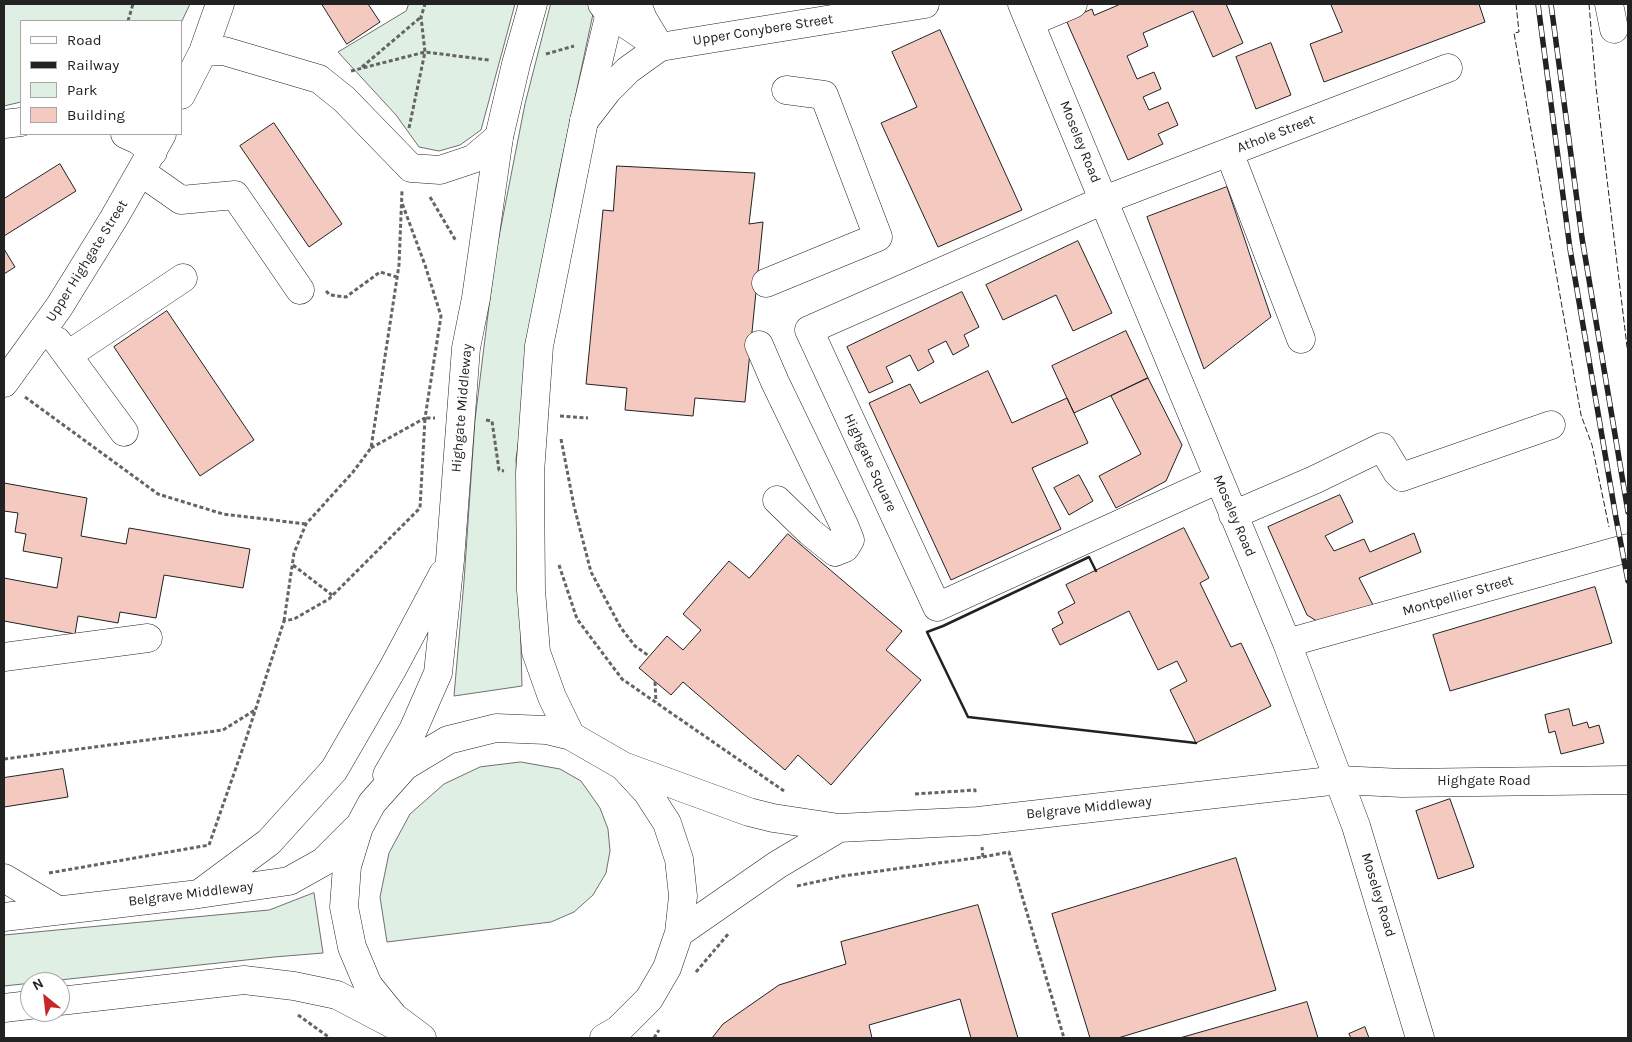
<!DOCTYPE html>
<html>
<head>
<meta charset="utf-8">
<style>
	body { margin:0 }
	#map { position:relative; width:1632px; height:1042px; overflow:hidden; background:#fff; font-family:Karla,sans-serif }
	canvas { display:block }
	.frame { position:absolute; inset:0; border:5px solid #222; pointer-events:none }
	.legend { position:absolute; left:20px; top:20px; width:162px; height:115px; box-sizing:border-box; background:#fff; border:1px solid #a7a7a7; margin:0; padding:6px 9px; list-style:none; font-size:15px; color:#222 }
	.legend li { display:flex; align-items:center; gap:10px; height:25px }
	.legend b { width:25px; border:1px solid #a7a7a7 }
	.north { position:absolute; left:20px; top:972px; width:50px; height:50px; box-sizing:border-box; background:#fff; border:1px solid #a7a7a7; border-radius:50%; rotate:331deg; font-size:14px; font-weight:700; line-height:20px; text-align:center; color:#222 }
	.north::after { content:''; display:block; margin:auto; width:18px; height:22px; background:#c62828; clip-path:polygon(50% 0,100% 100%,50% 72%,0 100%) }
</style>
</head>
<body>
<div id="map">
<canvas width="1632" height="1042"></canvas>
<div class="frame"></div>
<ul class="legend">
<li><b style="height:6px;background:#fff"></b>Road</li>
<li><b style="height:6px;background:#222"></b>Railway</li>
<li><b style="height:14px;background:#e0efe3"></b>Park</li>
<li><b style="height:14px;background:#f3c9c0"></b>Building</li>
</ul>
<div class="north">N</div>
</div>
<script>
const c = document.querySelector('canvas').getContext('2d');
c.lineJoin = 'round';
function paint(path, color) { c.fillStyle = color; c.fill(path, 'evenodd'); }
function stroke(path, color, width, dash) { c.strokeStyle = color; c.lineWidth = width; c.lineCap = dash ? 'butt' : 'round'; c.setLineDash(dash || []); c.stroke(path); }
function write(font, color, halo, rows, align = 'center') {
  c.font = font + ' Karla,sans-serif'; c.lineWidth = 4; c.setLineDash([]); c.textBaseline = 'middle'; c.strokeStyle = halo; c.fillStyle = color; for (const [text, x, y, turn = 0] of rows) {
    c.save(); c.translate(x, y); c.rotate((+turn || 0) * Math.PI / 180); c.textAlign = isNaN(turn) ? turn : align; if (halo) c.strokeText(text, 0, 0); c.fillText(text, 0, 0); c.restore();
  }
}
const green = new Path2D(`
	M4,4H190L181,23V21H21V102L4,106Z
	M409,4H515L481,130L460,145L439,151L419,147L396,115L338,52L406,11Z
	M551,4H588L593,14L555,192L516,459L522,686L454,696L464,581L475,420L495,257L525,104Z
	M521,762L560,769L581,781L600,808L608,829L610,851L606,873L593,895L574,912L551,922L387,942L380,897L389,853L410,814L444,784L480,767Z
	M314,893L323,953L274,957L4,986V935L269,910Z`);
paint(green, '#e0efe3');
stroke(green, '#6f6f6f', 1);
const building = new Path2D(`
	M322,4H368L380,22L347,44Z
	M1121,4H1226L1243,43L1213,57L1193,11L1143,33L1148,46L1127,56L1137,79L1154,72L1161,89L1143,97L1149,110L1168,102L1178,125L1158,134L1163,144L1128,160L1066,20L1092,9L1094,15Z
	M1331,4H1479L1485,22L1324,82L1310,44L1342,32Z
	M940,30L1022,210L938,247L881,123L917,107L892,52Z
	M1271,43L1291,95L1256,109L1236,57Z
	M274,123L342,224L309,247L240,146Z
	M60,164L76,191L4,236V199Z
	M617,166L755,173L749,224L763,222L745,402L695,398L693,416L625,410L627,388L586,384L603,210L613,211Z
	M1227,187L1271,317L1204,369L1147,217Z
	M1078,241L1112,313L1073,331L1056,295L1003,320L986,285Z
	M4,249L15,267L4,274Z
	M962,292L979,327L964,335L969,346L953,355L946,341L928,350L934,362L918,371L910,355L886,367L893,382L869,393L847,347Z
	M167,311L254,440L200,476L114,347Z
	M1126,331L1148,378L1074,413L1052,366Z
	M988,371L1012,423L1067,398L1088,443L1032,468L1061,529L951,580L869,403L910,384L920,403Z
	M1148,378L1182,445L1166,481L1116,508L1099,476L1141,454L1111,396Z
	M1079,475L1093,501L1069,515L1054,488Z
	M4,483L87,498L81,536L126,544L129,528L250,549L243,588L164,575L156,618L120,612L118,623L78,616L75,634L4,621V578L57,588L62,558L23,551L26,534L15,532L18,513L4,511Z
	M1340,495L1353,522L1325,536L1334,551L1364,539L1370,552L1414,533L1421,552L1359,578L1373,605L1320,623L1307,615L1268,527Z
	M1184,528L1209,578L1200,583L1231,647L1241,643L1271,706L1196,743L1170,690L1187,681L1177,661L1158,670L1129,611L1060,645L1052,629L1063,623L1058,612L1075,603L1066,585Z
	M788,534L902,631L886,650L921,680L831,785L798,755L785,770L683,682L671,695L639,668L667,636L683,650L701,630L683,614L729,561L749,578Z
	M1595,587L1612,643L1450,691L1433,635Z
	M1569,709L1573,726L1587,722L1589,728L1599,725L1604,743L1561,754L1555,731L1549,733L1545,715Z
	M63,769L68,797L4,807V778Z
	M1450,799L1474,867L1438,879L1416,811Z
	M1236,858L1276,990L1118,1038H1090L1052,914Z
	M978,905L1018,1038H971L960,999L869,1025L872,1038H712L723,1024L779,985L846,964L841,942Z
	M1307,1002L1318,1038H1180Z
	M1365,1027L1369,1038H1351L1349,1034Z`);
paint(building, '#f3c9c0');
stroke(building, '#222', 1);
const minor = new Path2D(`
	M602,4L609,13L660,47
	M637,4L643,19L658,44
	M1022,4L1287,643L1356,826L1420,1038
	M1609,4L1614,29
	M1030,22L1073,4
	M203,52L224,51L319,79L344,99L411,168L440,170L473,159L499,137
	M181,95L203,52L220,4
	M584,121L608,90L628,70L660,47L925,4
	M4,124L21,122
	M125,134L138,140L153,152
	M1229,152L1301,339
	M141,172L181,200L235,195L300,290
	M766,283L878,237L824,95L786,90
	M57,341L124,432
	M759,345L775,382L844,525L850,540L845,548L835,552L810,532L777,500
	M68,355L183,278
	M4,383L59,307L114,218L162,134
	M1219,479L937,607L809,330L1104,200L1448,68
	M1233,515L1314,480L1382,447L1397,472L1402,477L1551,425
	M1287,643L1628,548
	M4,657L148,638
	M4,878L56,909`);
const highway = new Path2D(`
	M571,736L552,697L536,652L531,590L530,473L539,346L584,121L612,4
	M623,766L749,812L773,818L839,828L978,821L1339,780L1402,783L1628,780
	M387,775L413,730L438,673L450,560L466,348L476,298L499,137L516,64L533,4
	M199,894L269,842L334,770L393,668L443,574
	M4,917L199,894L289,881L323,862L356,829
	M679,933L777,865L839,828
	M60,1001L244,980L294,986L337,995L396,1026
	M4,1008L30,1005
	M422,1038L394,1017L368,985L352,947L344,907L347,866L359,827L372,803L405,766L448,740L496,728L546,730L571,736L623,766L647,792L667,823L679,859L683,896L679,933L667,968L649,999L618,1030L604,1038`);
stroke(minor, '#222', 29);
stroke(highway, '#222', 29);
stroke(new Path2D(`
	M4,5V4
	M128,21L133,4
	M546,54L574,46
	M362,67L421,17
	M351,71L425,52L489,60
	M409,128L425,52L421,17L425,4
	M430,197L456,241
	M326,291L330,295L346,297L380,272L397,277
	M25,397L158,494L223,514L306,524
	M560,416L588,418
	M486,420L492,421L499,470L504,471
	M561,439L574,506L591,572L621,628L635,646L649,656
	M371,448L425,418L441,316L425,265L402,203
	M293,565L332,595
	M559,565L577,619L622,679L784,791
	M284,621L294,553L306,524L353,472L371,448L399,265L402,191
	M655,682L656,702
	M4,759L223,730L255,710
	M915,794L975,790V794
	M983,857L1009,852L1064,1038
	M49,873L209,845L246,739L284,621L294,619L329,599L420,508L425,418H435
	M797,886L843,876L983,857L982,847
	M696,972L729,933
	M298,1015L330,1038
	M654,1038L659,1030`), '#646464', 3, [4, 2.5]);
stroke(minor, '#fff', 28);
stroke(highway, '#fff', 28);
const rail = new Path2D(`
	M1538,4L1570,249L1616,518L1628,581
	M1551,4L1582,238L1628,512`);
stroke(rail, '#222', 5.5);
stroke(rail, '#fff', 4, [11]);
stroke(new Path2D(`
	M1516,4L1519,32L1514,33L1581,415L1592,445L1609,527
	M1589,4L1596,87L1628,355`), '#222', 1, [6, 2.5]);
stroke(new Path2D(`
	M1096,571L1089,557L943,626L927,632L968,717L1196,743`), '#222', 2.5);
write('14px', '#222', '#fff', [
	["Upper Conybere Street",763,30,-9],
	["Athole Street",1276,134,-21],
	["Moseley Road",1080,142,68],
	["Upper Highgate Street",87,261,-58],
	["Highgate Middleway",462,408,-85],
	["Highgate Square",870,463,65],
	["Moseley Road",1234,516,67],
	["Montpellier Street",1458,596,-16],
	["Highgate Road",1484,781],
	["Belgrave Middleway",1089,808,-6],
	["Belgrave Middleway",191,894,-7],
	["Moseley Road",1378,895,73]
]);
</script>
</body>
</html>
